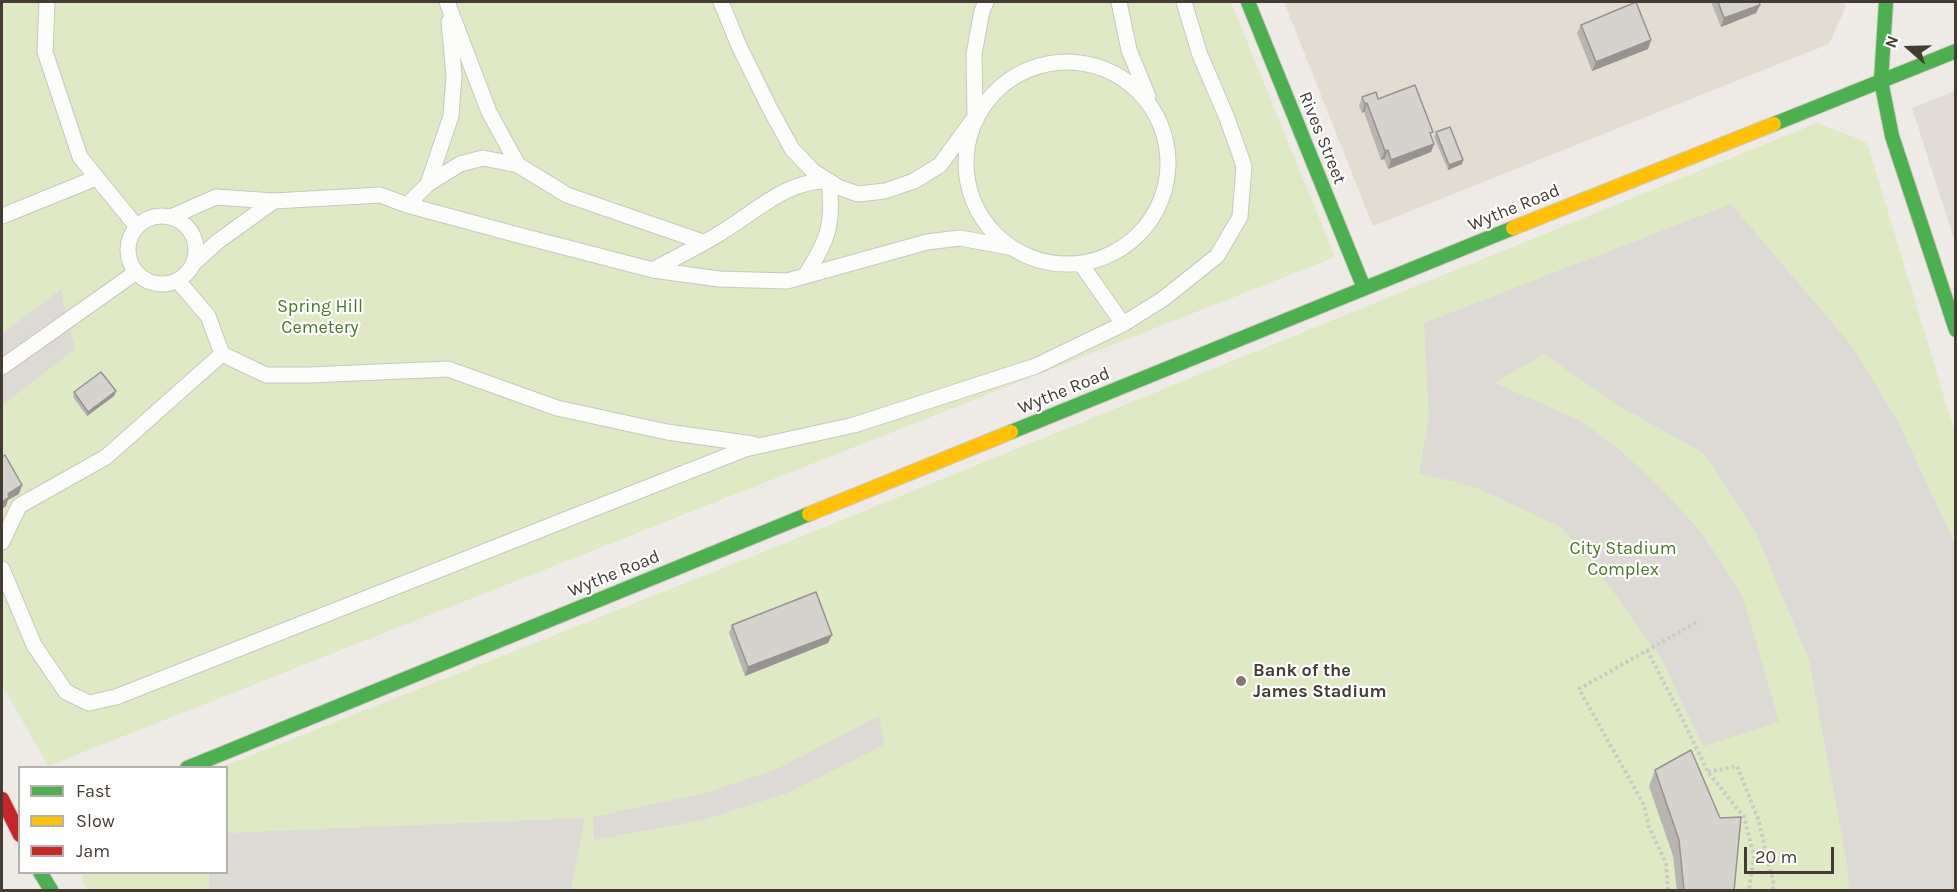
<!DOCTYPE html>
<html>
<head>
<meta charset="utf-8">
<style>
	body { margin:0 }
	#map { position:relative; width:1957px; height:892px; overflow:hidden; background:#eeebe6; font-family:Karla,sans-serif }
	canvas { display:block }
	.frame { position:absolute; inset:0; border:3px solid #443b33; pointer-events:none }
	.legend { position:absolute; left:18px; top:766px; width:210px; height:108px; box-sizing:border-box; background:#fff; border:2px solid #b4b1ad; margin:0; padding:8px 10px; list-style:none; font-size:18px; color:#443b33 }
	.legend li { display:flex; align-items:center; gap:12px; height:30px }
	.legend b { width:30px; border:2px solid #b4b1ad }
	.north { position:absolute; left:1879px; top:18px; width:60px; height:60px; -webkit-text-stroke:4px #fff; paint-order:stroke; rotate:290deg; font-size:16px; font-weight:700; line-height:24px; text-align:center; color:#443b33 }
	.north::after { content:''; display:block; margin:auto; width:21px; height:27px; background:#443b33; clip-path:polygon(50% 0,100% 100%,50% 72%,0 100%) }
	.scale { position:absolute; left:1744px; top:847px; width:90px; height:27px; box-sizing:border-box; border:3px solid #443b33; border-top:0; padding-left:8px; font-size:18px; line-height:21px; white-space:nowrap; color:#443b33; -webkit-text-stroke:4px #fff; paint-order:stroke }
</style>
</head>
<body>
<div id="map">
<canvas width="1957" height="892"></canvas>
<div class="frame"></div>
<ul class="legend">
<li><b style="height:8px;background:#4caf50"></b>Fast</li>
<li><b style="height:8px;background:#ffc107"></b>Slow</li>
<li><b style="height:8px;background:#c62828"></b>Jam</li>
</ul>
<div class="north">N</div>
<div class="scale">20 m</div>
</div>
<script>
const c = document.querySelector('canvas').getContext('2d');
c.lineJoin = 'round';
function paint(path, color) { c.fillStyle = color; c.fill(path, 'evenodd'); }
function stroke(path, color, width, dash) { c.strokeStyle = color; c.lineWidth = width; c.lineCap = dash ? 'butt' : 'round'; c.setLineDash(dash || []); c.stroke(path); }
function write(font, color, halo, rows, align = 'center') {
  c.font = font + ' Karla,sans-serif'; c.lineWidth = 4.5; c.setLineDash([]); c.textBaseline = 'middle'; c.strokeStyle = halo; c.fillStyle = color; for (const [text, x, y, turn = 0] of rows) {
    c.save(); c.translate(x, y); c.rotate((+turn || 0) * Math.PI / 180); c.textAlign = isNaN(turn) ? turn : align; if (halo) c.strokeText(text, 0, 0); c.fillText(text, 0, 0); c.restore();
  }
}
paint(new Path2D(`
	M1284,2H1845V9L1829,44L1373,226Z`), '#e3dcd3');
paint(new Path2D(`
	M1955,91V242L1912,108Z`), '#e1dcd7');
paint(new Path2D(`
	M2,2H1231L1335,257L48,766L2,685Z
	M1817,123L1867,142L1955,433V890H88L82,880L83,873L226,872V768L222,767L741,561Z`), '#dfe9c4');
paint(new Path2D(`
	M1731,204L1851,345L1898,422L1955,544V890H1849L1847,863L1809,660L1756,533L1704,453L1619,406L1544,354L1495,383L1579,420L1621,451L1665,492L1704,536L1743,597L1779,722L1703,746L1662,660L1595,566L1561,527L1477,488L1419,473L1429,419L1424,323Z
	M62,289L63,301L75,349L2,405V333Z
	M879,716L884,745L787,793L703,820L594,840L593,817L709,792L777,769Z
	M585,818L571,890H209V873L226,872L227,833Z`), '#dddad6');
const lane = new Path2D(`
	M47,2L45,52L80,157L137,227
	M447,2L489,112L518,165L567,195L703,242
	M721,2L739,46L769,107L792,149L813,171L838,187L858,194L885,191L914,181L940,165L975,117L974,54L982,11L986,2
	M1119,2L1129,50L1148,96
	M966 163a101 101 0 1 1 202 0a101 101 0 1 1-202 0Z
	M428,184L460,164L483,158L518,165
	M407,205L428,184L451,116L454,75L449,22
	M128 250a34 34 0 1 1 68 0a34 34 0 1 1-68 0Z
	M2,216L96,178
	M171,217L216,197L274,201
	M193,264L217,242L274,201L380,195L407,205L518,235L653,270L719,279L787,281L927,242L960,238L1009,247
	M1081,264L1123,324
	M653,270C676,257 700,246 722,232C755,212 788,179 829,181C834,225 828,240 805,276
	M178,281L208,316L222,354L266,375H309L448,369L557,408L667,432L753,444
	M2,367L135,273
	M2,542L19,506L106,457L222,354
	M2,569L34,645L66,692L89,703L116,697L745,449L854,425L1036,366L1123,324L1163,299L1217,256L1240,217L1244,166L1227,118L1200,55L1184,2`);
const fast = new Path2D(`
	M1248,2L1364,288
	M1886,2L1881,81L1892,136L1956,330
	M1774,124L1956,51
	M1011,432L1513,228
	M187,768L809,514
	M40,872L51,890`);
const slow = new Path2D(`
	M1513,228L1774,124
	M809,514L1011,432`);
const jam = new Path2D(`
	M2,799L20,835`);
stroke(lane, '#cac7c2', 17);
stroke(fast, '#cfc9be', 16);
stroke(slow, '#cfc9be', 16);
stroke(jam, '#cfc9be', 16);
stroke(new Path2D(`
	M1647,650L1675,704L1708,772L1744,817L1754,857L1749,890
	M1708,772L1737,766L1758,819L1773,881V890
	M1668,890L1666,863L1649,827L1644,805L1579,689L1697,622`), '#cdcac6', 4, [3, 3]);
stroke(lane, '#fcfcfb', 15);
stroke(fast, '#4caf50', 14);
stroke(slow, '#ffc107', 14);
stroke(jam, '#c62828', 14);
paint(new Path2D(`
	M1711,2H1759L1760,5L1756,13L1721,27Z
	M1581,25L1651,40L1648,49L1592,71L1577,33Z
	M1362,97L1378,99L1431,136L1434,144L1431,152L1388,169L1384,159L1381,160L1364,112L1362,113L1359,106Z
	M1436,132L1462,164L1448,170L1434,137Z
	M116,391L114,396L87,416L73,397L74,392Z
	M732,625L828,643L745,676L729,633Z
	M1655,770L1734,891H1677L1673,856L1649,786Z`), '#b8b5b0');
paint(new Path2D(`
	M1760,5L1756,13L1721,27L1724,18Z
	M1651,40L1648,49L1592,71L1596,62Z
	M1367,103L1364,112L1362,113L1365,104Z
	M1434,144L1431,152L1388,169L1391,160Z
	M1388,150L1384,159L1381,160L1385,151Z
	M1463,160L1462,164L1448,170L1449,165Z
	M116,391L114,396L87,416L88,412Z
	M22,485L19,494L8,500L6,506L2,509V502L8,494Z
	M832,635L828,643L745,676L748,667Z`), '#969390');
const building = new Path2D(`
	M1636,2L1651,40L1596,62L1581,25Z
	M1718,2H1759L1760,5L1724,18Z
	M1415,85L1433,132L1430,133L1434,144L1391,160L1388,150L1385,151L1367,103L1365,104L1362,97L1376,92L1378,99Z
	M1450,127L1463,160L1449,165L1436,132Z
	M101,372L116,391L88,412L74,392Z
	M5,455L22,485L8,494L9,497L2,502V457Z
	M816,592L832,635L748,667L732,625Z
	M1691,750L1720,818L1741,817L1734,891H1684L1679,840L1655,770Z`);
paint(building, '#d6d2cd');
stroke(building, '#969390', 1.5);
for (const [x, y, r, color] of [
	[1241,681,6,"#807972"]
]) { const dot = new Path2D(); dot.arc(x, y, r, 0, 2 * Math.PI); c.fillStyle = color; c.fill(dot); stroke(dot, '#fff', 2); }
write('18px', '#443b33', '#fff', [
	["Rives Street",1322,138,68],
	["Wythe Road",1514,208,-22],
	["Wythe Road",1064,391,-22],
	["Wythe Road",614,574,-22]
]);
write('18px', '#4c7625', '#fff', [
	["Spring Hill",320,307],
	["Cemetery",320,328],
	["City Stadium",1623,549],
	["Complex",1623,570]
]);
write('bold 18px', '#443b33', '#fff', [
	["Bank of the",1253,671],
	["James Stadium",1253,692]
], 'left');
</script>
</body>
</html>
